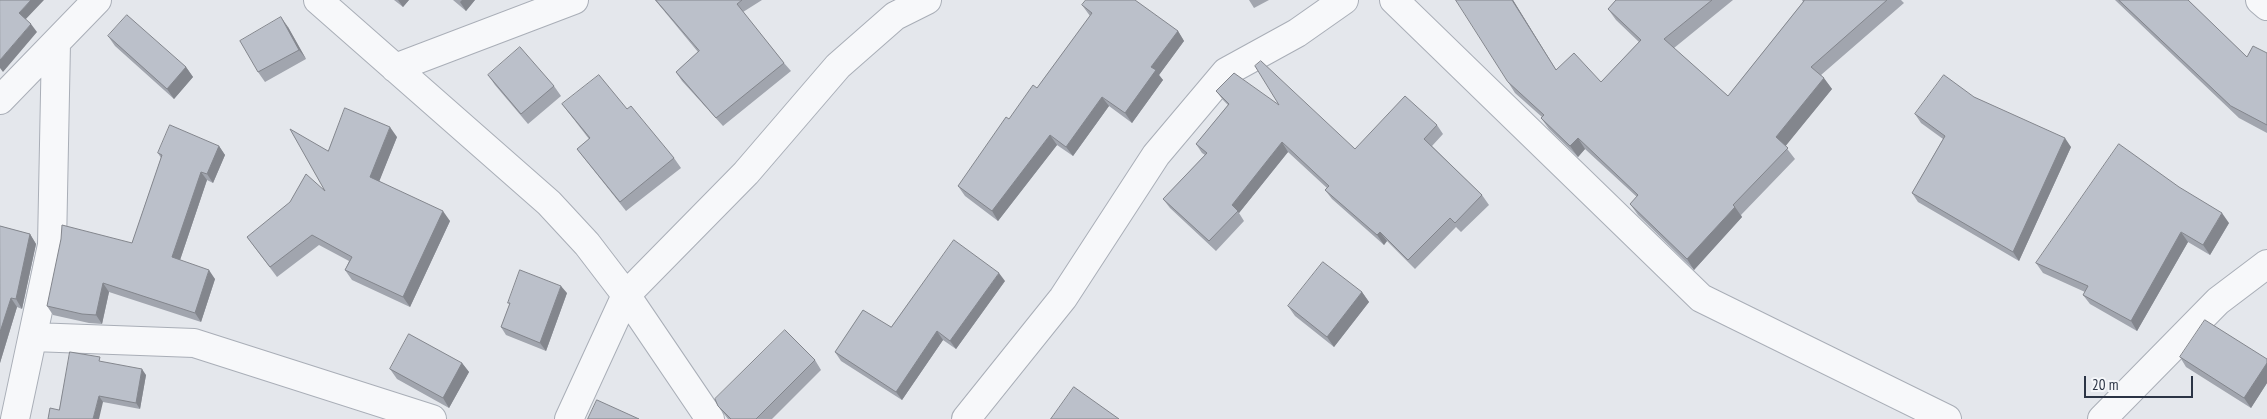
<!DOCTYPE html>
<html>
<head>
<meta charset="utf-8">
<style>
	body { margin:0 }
	#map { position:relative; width:2267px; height:419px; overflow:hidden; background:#e4e7ec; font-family:"PT Sans Narrow",sans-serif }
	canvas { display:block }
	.scale { position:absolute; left:2084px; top:376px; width:109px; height:22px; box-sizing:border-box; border:2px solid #2b3445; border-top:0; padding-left:6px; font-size:15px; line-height:18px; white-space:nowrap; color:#2b3445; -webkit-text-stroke:4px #f4f6f9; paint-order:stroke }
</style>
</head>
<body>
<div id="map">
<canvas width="2267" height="419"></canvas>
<div class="scale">20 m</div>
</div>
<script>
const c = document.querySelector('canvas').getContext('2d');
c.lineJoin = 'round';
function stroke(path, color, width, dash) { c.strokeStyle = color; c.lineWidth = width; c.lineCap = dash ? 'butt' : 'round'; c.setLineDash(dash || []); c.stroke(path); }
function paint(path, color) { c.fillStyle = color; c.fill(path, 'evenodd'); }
const minor = new Path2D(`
	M318,0L549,203L587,244L626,295L710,419
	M1394,0L1701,298L1947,419
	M2260,0L2267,6
	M395,68L574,0
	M0,100L97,0
	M33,337L194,343L432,419
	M15,419L52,245L56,43
	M569,419L626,295L746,173L838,66L895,16L927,0
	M966,419L1063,298L1156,155L1226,72L1297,33L1344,0
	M2102,419L2218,301L2267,264`);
stroke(minor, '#a9aeb7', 30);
stroke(minor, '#f7f8fa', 28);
paint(new Path2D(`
	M394,0H409L403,7Z
	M453,0H475L466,11Z
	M655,0H762L743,12L784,63L791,71L723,126L682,81L676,72L698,52Z
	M1249,0H1269L1254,8Z
	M1513,0L1556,70L1601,82L1639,42L1616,20L1608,9L1616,0H1733L1674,48L1728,96L1803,2L1802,0H1901L1904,3L1821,75L1832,89L1785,146L1795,159L1741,215L1742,217L1694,270L1638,215L1630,204L1637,197L1585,149L1578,157L1549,129L1541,118L1542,117L1515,93L1508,82Z
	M2115,0H2188L2247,57L2267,53V133L2239,118Z
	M1082,5L1178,31L1184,41L1159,75L1163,80L1132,123L1109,106L1073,156L1057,145L998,221L965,196L958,186L1037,88L1090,16Z
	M288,27L306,59L265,82L258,72Z
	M108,36L186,67L193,77L174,99L115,46Z
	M488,75L554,86L561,96L528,124L495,85Z
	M1216,91L1279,105L1355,149L1437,125L1443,134L1432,146L1482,195L1489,205L1461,232L1456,227L1415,269L1387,241L1384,245L1332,199L1325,190L1327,188L1288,152L1239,213L1244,221L1216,251L1170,208L1163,199L1205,155L1202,153L1196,144L1228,105L1223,100Z
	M1974,97L2071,147L2019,261L1918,202L1912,193L1943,139L1921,123L1915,114Z
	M562,104L627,109L674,158L681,168L626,211L584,158L577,149L589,139Z
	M397,137L379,181L450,221L410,307L352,280L345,270L349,261L319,245L277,277L247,237L325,191L328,151Z
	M219,146L225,155L213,183L207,180L180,260L215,279L201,322L109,292L102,324L89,323L53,315L47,306L132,243L161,158L158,153Z
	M2229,223L2210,255L2188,242L2137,331L2090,304L2083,295L2085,292L2043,273L2036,263Z
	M0,226L30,234L36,244L22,309L17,307L0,363Z
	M1005,281L956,349L943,340L902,400L841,361L835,352L891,327Z
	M1362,292L1369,302L1334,347L1295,316L1288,306Z
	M567,293L546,351L506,335L501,327L510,304L508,303Z
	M2180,357L2267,359V383L2251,408L2186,367Z
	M815,360L821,370L772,419H728L718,406Z
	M103,362L146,375L140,409L103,402L59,410Z
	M462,363L469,372L449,408L397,379L390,369Z`), '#a1a5ae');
paint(new Path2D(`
	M31,0H44L24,21L19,13Z
	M398,0H409L403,7Z
	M462,0H475L466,11L460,2Z
	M1512,0H1513L1563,81L1556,70Z
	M281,17L288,27L306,59L299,50Z
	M31,24L37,32L3,72L0,68V60Z
	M1178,31L1184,41L1159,75L1163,80L1132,123L1125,113L1151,67Z
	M186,67L193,77L174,99L167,89Z
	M1824,78L1832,89L1784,148L1776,137Z
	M1102,97L1109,106L1073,156L1066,147Z
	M390,127L397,137L377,187L370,177Z
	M1050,135L1057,145L998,221L992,211Z
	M1578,138L1585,149L1578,157L1570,146Z
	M2065,138L2071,147L2019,261L2013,252Z
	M1282,142L1288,152L1239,213L1232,205Z
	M219,146L225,155L213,183L207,174Z
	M201,172L207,180L178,266L172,257Z
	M1735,207L1742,217L1694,270L1687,259Z
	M443,211L450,221L410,307L403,297Z
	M2222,213L2229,223L2210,255L2203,245Z
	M1380,232L1387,241L1384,245L1377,235Z
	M2181,232L2188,242L2137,331L2131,321Z
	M30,234L36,244L22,309L16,299Z
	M209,270L215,279L201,322L195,313Z
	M999,273L1005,281L956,349L950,341Z
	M103,283L109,292L102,324L96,315Z
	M561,286L567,293L546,351L540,343Z
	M1362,292L1369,302L1334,347L1327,337Z
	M11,298L17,307L0,363V332Z
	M937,331L943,340L902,400L896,392Z
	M462,363L469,372L449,408L443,398Z
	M2267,363V383L2251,408L2244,398Z
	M142,369L146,375L140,409L136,403Z
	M99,396L103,402L99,419H93Z`), '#83868d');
const building = new Path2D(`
	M0,0H31L19,13L31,24L0,60Z
	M656,0H742L737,4L784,63L716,118L676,72L699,51Z
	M1086,0H1135L1178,31L1151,67L1156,70L1125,113L1102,97L1066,147L1050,135L992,211L958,186L1006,117L1009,119L1033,85L1037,88L1092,13L1082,5Z
	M1456,0H1512L1556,70L1574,53L1601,82L1641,40L1608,9L1616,0H1712L1664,39L1728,96L1804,1V0H1887L1811,67L1824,78L1776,137L1788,148L1733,205L1735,207L1687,259L1630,204L1638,195L1578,138L1570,146L1541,118L1544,115L1508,82Z
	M2119,0H2188L2247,57L2253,46L2267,53V125L2231,106Z
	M127,15L186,67L167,89L108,36Z
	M281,17L299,50L258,72L240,41Z
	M520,47L554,86L521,114L488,75Z
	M1261,61L1355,149L1405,96L1437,125L1424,139L1482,195L1455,223L1450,218L1408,260L1380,232L1377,235L1325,190L1329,186L1282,142L1232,205L1238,211L1209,241L1163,199L1207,153L1196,144L1229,104L1216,91L1234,73L1279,105L1255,66Z
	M599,75L627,109L631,106L674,158L620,202L577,149L590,138L562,104Z
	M1944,75L1974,97L2065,138L2013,252L1912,193L1945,136L1915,114Z
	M345,108L390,127L370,177L443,211L403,297L345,270L352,257L312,235L270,267L247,237L290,202L306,174L325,191L290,129L328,151Z
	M170,125L219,146L207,174L201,172L172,257L209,270L195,313L103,283L96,315L82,314L47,306L61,239L62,225L132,243L162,155L158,153Z
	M2119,144L2179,187L2222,213L2203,245L2181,232L2131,321L2083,295L2088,286L2036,263Z
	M0,226L30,234L16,299L11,298L0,332Z
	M954,240L999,273L950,341L937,331L896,392L835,352L863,310L891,327Z
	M1323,262L1362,292L1327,337L1288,306Z
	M520,270L561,286L540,343L501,327L510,303H508Z
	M2205,320L2267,359V363L2244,398L2180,357Z
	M785,330L815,360L756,419H731L718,406L715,399Z
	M409,334L462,363L443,398L390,369Z
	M70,352L100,357L99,361L142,369L136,403L99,396L93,419H48L50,408L59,410Z
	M1074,387L1119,419H1051Z
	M597,400L639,419H588Z`);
paint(building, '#bbc0ca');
stroke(building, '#83868d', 1);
</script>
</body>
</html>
